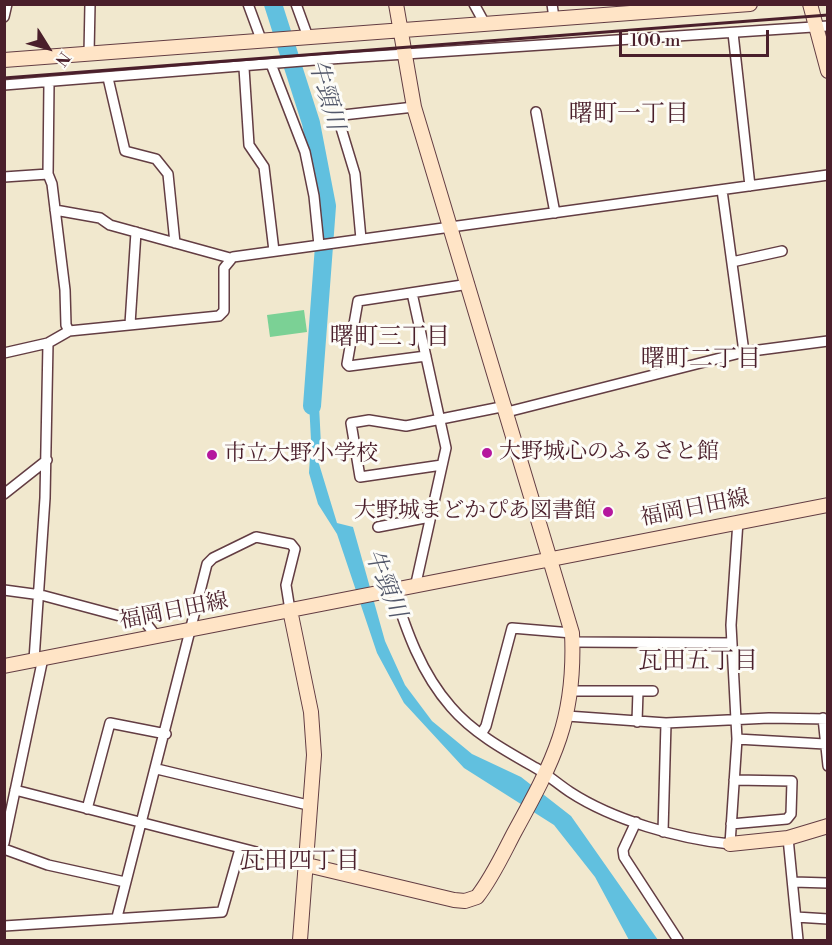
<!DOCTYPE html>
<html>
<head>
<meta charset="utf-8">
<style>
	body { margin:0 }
	#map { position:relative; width:832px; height:945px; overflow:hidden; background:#f1e8ce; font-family:"Libre Bodoni",serif }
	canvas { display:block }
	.frame { position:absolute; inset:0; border:6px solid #4a1f2b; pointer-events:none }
	.north { position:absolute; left:18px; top:18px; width:60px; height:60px; -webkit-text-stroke:4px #fdfcf7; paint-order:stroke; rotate:127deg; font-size:16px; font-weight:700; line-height:24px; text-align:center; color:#4a1f2b }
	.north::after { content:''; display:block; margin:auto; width:21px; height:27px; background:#4a1f2b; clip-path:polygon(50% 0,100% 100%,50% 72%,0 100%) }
	.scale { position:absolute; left:619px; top:30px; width:150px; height:27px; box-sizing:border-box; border:3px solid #4a1f2b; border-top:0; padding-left:8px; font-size:18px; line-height:21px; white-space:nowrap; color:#4a1f2b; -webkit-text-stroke:4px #fdfcf7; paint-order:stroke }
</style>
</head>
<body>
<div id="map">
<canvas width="832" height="945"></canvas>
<div class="frame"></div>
<div class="north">N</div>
<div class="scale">100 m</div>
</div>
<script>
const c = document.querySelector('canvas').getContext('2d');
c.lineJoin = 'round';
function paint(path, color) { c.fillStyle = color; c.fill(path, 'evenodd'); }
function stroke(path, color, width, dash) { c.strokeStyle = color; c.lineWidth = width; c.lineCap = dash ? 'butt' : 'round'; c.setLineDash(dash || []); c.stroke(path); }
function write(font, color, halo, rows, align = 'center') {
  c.font = font + ' "Libre Bodoni","Noto Serif JP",serif'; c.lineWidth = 6; c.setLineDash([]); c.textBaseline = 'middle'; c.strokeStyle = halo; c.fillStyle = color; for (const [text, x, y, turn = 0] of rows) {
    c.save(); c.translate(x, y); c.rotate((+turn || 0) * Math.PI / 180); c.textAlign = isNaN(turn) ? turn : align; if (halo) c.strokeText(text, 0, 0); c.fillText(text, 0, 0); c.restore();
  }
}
paint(new Path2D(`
	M304,310L307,332L270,337L267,315Z`), '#7bd195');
paint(new Path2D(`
	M314,378L319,405L321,445L317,447L316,454L337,523L353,527L385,641L405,685L432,721L472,754L521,777L571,816L658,940H629L595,877L554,825L464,768L404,703L377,653L337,534L318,504L309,473L311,440L309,402Z`), '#61c0df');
stroke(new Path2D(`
	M273,4L311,123L327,206L312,406`), '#61c0df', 18);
const street = new Path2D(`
	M248,4L262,42
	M296,4L308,37
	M474,4L485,24
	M552,4L554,18
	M4,17L7,4
	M733,33L750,186
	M89,54L90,4
	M271,64L305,152L314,196L319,245
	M244,68L249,145L264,167L274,251
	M108,78L125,151L156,159L168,174L175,243
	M49,83L48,174L52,184L65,290L66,325L69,331
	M4,85L315,60L828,26
	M536,112L555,213
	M4,177L48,174
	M722,190L744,352
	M55,210L100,218L110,225L230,258
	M361,239L355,174L338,118L343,115L414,107
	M732,262L782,251
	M412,293L446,448L416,583
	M130,324L136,232
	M4,353L48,343L69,331L219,316L224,311V268L233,257L828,175
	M426,356L349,366L347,364L358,301L469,284
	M507,412L744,352L828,341
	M442,465L360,477L351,423L369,420L406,426L506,406
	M4,494L47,460
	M378,527L430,517
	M393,588C406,630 421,673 451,707C473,733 506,751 536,768C548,775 558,784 570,792C613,820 679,839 730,844L737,739L731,625L738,521
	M4,590L41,595L146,623L156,636
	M573,642L732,643
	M34,660L45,498L48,343
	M572,691H653
	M567,716L666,723L769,718L828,719
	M823,718L828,766
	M637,722L638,691
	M481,734L486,726L512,628L572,633
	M737,739L825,744
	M157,769L312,806
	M15,790L307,865
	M87,809L110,723L166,734
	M636,822L623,850L624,857L678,940
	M731,824L787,819L791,814L792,781L734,780
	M663,832L666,723
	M788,838L798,940
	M4,843L43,658
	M4,849L48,865L125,882
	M793,882L828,883
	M117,917L207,564L213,558L256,537L291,544L295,549L286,585L290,610
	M796,917L828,919
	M4,926L222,912L240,849`);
const secondary = new Path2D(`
	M810,4L828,71
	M4,60L750,4
	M290,610L311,712L314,755L300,940
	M4,666L828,505
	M730,844L788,838L828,826
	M307,865L454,900L465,901L477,897C492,878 503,854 514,833C554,760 576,719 572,633L414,107L396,4`);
stroke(street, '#633d43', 12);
stroke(secondary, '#633d43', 16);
stroke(street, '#fff', 9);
stroke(secondary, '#ffe4c6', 14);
stroke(new Path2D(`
	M4,78L828,15`), '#4a1f2b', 3);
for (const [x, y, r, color] of [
	[487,453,6,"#b5179e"],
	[212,455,6,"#b5179e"],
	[608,512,6,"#b5179e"]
]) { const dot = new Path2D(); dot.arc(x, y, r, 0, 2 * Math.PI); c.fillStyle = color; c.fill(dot); stroke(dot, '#fdfcf7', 2); }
write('22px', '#4a1f2b', '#fdfcf7', [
	["大野城心のふるさと館",499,453],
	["市立大野小学校",224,455],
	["大野城まどかぴあ図書館",596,512,"right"]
], 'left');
write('22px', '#4a1f2b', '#fdfcf7', [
	["福岡日田線",695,509,-11],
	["福岡日田線",174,612,-11]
]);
write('italic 24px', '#52576a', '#fdfcf7', [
	["牛頸川",325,95,74],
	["牛頸川",384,584,68]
]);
write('24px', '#4a1f2b', '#fdfcf7', [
	["曙町一丁目",629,115],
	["曙町三丁目",390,338],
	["曙町二丁目",701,360],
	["瓦田五丁目",698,662],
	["瓦田四丁目",300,862]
]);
</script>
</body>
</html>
